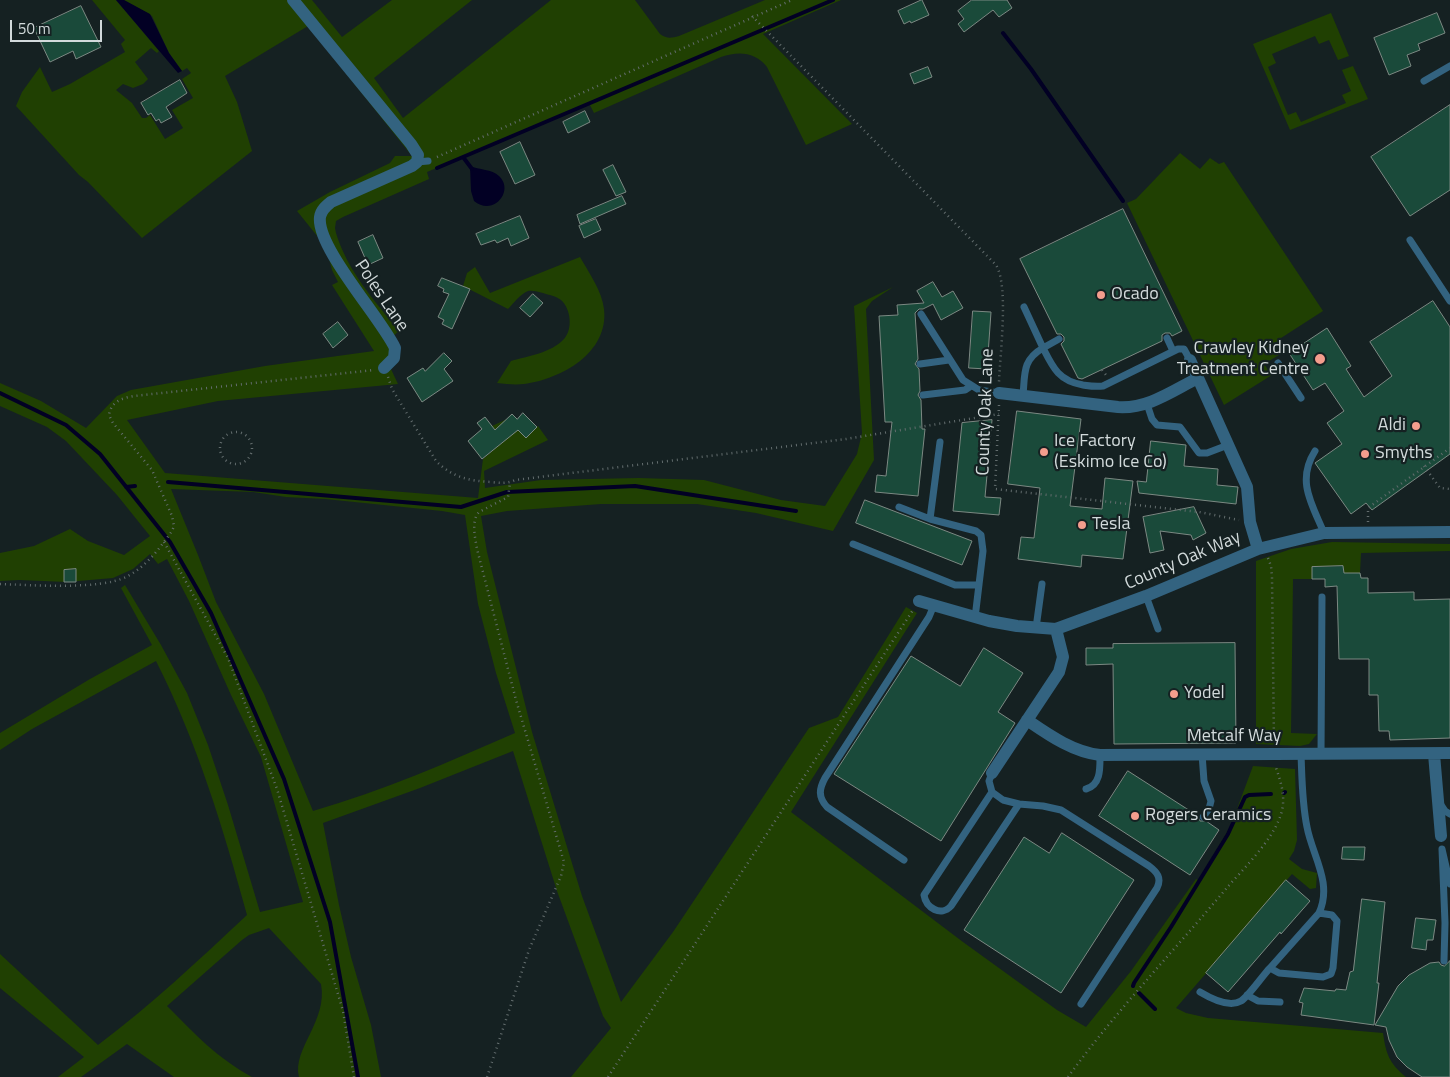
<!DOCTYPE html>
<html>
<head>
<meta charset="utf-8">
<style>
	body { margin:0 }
	#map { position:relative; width:1450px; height:1077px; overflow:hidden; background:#152122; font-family:"Titillium Web",sans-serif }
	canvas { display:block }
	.scale { position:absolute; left:10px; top:20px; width:92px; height:22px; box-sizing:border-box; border:2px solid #d2dadb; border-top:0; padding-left:6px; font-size:15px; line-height:18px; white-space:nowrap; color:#d2dadb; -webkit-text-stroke:4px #152122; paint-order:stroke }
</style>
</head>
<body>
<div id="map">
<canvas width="1450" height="1077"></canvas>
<div class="scale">50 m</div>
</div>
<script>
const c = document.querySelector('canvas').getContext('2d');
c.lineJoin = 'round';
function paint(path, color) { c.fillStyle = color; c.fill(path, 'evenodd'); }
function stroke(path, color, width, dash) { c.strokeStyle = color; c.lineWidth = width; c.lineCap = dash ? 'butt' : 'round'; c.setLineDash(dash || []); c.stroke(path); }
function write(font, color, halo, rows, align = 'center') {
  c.font = font + ' "Titillium Web",sans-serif'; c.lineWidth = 4.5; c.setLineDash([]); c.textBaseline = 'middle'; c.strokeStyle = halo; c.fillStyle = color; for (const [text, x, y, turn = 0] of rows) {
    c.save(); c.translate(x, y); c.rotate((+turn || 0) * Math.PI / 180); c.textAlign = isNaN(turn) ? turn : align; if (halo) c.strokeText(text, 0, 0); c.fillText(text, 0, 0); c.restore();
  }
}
paint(new Path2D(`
	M92,0H116L159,51L157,53L151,48L135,62L148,79L143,84L133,88L123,84L116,90L132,103L142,118H146L150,115L165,139L183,128L172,110L193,98L182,79L191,73L187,68L182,71L169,53L152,16L124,0H312L342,37L392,0H472L374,78L403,118L551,0H635L660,34C667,39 671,38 679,36L765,0H841L763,34L852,124L806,145L767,67C755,52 739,51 721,57L594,113L589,103L427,172L429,179L343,217L336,221L335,228L336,233C348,272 374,300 399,331L386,342L391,350L390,367L398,384L218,401L127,420L165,473L478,498L483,459L504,441L492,426L507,419L526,438L538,426L548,440L484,471L485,488L541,480L639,478L704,480L781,500L825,506L857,454L862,433L854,306L893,287L872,301L866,309L874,460L833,531L756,513L697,504H601L507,511L481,516L487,552L532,732L582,896L621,1002L673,932L809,728L838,717L906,607L917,613L791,812L963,942L1057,1010L1086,1027L1131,971L1196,879L1198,880L1231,825L1253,766L1295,769L1297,840L1294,851L1289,859L1302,869L1317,873L1316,888L1310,889L1292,874L1176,1008L1186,1013L1208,1018L1383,1033C1386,1054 1389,1063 1406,1077H571L611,1028L603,1016L557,891L513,751L420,788L323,823L339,905L351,957L371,1025L381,1077H299C292,1049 328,1021 321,984L269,928L249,935L242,940L167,1006C196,1035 216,1057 252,1077H174L127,1044L81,1077H58L84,1057L0,988V954L98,1045C151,1005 199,960 247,915C223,827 197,742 156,661L32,729L0,750V733L90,679L152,645L121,588L125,585L161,645L187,693L208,745L228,805L260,912L303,902L261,757L231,695L189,601L167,559L158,564L150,554L133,569L113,578L67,582L19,580L0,581V553L34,546L70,529L88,541L124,555L150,536L117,495L66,441L47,427L0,406V383L41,401L86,428L117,396L131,390L265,366L374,351L332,285L338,282L332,270L326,247L297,211L330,192L390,163L395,156H412L308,26L225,76L237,102L252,151L142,238L88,182L79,175L16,106L22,92L40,67L52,92L70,84L125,52L121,44L125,40ZM171,489L253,492L286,497L325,499L442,511L465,515L478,604L496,673L515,733C449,762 382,791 313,811L264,694L216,602L198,555Z
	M1331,13L1349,56L1338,60L1329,40L1319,44L1315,36L1272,54L1276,63L1268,67L1288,115L1296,112L1301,122L1346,103L1342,95L1351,91L1342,70L1353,66L1368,99L1290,130L1253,44Z
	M1180,153L1200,169L1210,158L1219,164L1224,162L1323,311L1281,338L1279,355L1264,364L1272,375L1224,405L1127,203L1136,199Z
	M580,257C589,273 602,291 604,309C609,353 561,379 524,384C515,385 506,384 497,383L511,361C528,356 551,353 564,339C573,329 571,309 561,300C556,296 549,295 543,293C538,292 533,290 528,291C520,294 513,304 508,309L463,286L467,273L475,267L490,293Z
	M1332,542L1450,544V551L1361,553L1360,573H1344L1343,566L1312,567V579H1293L1291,733L1317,734L1309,744L1300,746L1256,744V561L1291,549Z`), '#204002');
paint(new Path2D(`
	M116,0H124L150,14L169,53L182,71L178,73Z
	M470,166C479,170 492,169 499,176C515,191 493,217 474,201L471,191Z`), '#020024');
stroke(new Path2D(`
	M1003,33L1031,69L1123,201
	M463,157L472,169
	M437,168L833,0
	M0,393L66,425L100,454L170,542L211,613L284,779L330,922L358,1077
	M168,482L461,507L507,492L635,486L796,511
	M126,487L135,486
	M1284,793L1285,792
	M1133,986L1134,983L1171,927L1228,834L1245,797L1249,795L1271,794
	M1139,993L1155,1009`), '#020024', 4);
const building = new Path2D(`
	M922,0L929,15L911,23L910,21L904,24L898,11Z
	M972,0H1007L1012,8L999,17L993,10L964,32L958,24L964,19L958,11Z
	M81,6L101,47L76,59L73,51L50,62L34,28Z
	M1437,13L1445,33L1418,44L1420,50L1407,55L1411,66L1389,75L1374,38Z
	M928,67L932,77L914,84L910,74Z
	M180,80L187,93L166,107L172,117L161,123L159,119L156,121L151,113L148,115L141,103Z
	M1450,105V190L1410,216L1371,157Z
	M585,111L590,122L568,133L563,122Z
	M520,142L535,175L515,184L500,152Z
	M613,165L626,192L616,196L603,170Z
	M622,196L626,204L580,224L577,215Z
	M1123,209L1182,331L1172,336L1170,333H1165L1162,335V341L1082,379L1078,378L1061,344L1064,341V337L1061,334H1057L1020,259Z
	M520,216L529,238L511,246L508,238L497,243L495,240L481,245L476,234Z
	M596,219L601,230L584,238L579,226Z
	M373,235L383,258L368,265L358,242Z
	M442,278L470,289L452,329L442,324L444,320L438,317L449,294L443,292L444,289L438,286Z
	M933,282L942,297L953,291L963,308L941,320L933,304L923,309H919L915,313L918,359L915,364L919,369L920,391L918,395L921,400L922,429H925L918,496L875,492L877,475L886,476L892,422H885L879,316L898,315L897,305L924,303L917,291Z
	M533,294L543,303L530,317L520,308Z
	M1433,301L1450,327V454L1372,510L1366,503L1351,514L1315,463L1342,444L1327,423L1344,411L1325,383L1313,390L1289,353L1327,328L1351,366L1346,369L1364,397L1392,376L1370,342Z
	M973,311L991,312L987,369L969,368Z
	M338,322L348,335L333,348L323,334Z
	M444,353L452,361L444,369L453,381L422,402L407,378L423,368L425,371Z
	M1017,411L1081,419L1070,506L1102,509L1105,478L1133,481L1123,559L1082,555L1081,567L1018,559L1021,537L1034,538L1040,488L1008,484Z
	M523,413L537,427L526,438L518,430L482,459L468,441L482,429L477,423L485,417L495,430L512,414L517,419Z
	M992,420L985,497L1001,498L999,515L953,511L962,423Z
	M1151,441L1186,445L1184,466L1218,469L1217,485L1238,487L1236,504L1139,493L1137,481L1146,482Z
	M865,500L972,541L962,565L856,523Z
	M1194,507L1206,533L1193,540L1191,535L1160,531L1164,550L1150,553L1143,517Z
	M1343,566L1344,573H1360L1361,578H1368V593L1414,592V600L1450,599V738L1390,740L1389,731H1379L1378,695H1369V659H1339L1337,586L1325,587V579H1312V567Z
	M76,569V582H64V570Z
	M1235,643L1236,743L1114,744L1113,664L1086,665V648H1113V644Z
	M984,648L1023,673L998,712L1015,723L941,841L834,774L911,656L960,686Z
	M1128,771L1198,816L1200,821H1206L1219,830L1190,875L1099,816Z
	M1062,833L1134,880L1061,993L964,930L1024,837L1049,853Z
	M1343,847H1365L1364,860L1342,859Z
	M1286,880L1310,901L1281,934L1280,932L1228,992L1206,973Z
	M1362,899L1385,902L1377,983H1379L1374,1025L1301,1015L1303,1003L1299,1002L1304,988L1335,991L1336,989L1346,990L1350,972L1353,971Z
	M1416,918L1436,920L1433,940H1427L1426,950L1412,948Z
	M1450,961V1077H1422L1407,1067L1397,1057L1389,1040L1386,1027L1375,1025L1398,986L1409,975L1430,963L1439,962L1441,965L1444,966Z`);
paint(building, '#1a4a3a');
stroke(building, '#7c8983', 1);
stroke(new Path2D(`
	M752,16L996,265C1009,286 1000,354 999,382
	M437,157L792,0
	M1102,370L1106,375
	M388,377L392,389L436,461C452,477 469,481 491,482C500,483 507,484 515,480L846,439L999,414
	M999,405L995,489L1199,512L1239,520
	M220 448a16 16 0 1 1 32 0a16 16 0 1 1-32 0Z
	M1424,466L1440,488L1450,489
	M1368,522V508L1450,448
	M164,542L228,658L277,789L343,1011L354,1077
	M1268,558L1271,566L1272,577L1274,742
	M0,584C31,585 101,590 126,577C146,567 159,549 172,531L174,526L172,516L152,470L113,423L109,415C111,401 123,398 134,396L374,370
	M487,1077L529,950L561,876L564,862L516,700L477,549C475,537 471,521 479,512L508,497L510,483
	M608,1077L913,610
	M1068,1077C1116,1011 1173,952 1225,890C1243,869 1271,842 1280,817C1287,799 1281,782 1275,765`), '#636d6e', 2.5, [1, 4]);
stroke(new Path2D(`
	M1424,81L1450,66
	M417,162L428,161
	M1410,240L1450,301
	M1024,307L1043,348L1059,339
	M921,314L963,380L979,390L999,393
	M1167,338L1173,351
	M1278,363L1301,398
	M920,364L949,360
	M923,395L965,390L971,386
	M1023,396C1025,374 1022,360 1043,348C1053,368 1059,381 1083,385C1090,386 1096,387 1103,386L1178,349H1184L1190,360
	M1147,404L1152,419L1157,425L1180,427L1199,453H1207L1228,445
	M940,442L930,519L976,531L981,535L983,551L975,618
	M1315,451C1296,481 1312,504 1324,533
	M899,507L930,519
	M853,544L955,585H979
	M1146,596L1158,629
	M1036,628L1042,584
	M1202,754L1204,781L1211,801L1209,809L1203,817
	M1301,754C1302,778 1302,803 1307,827C1312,855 1333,883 1319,913L1270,968L1279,973L1323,977L1331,974L1333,968L1337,921L1332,915L1319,913
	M1321,754L1322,597
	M992,773L989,781L992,792L924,895C926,908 941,917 951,906L1019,804L1003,800L992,792
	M1086,789C1101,785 1100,768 1100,755
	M1019,804L1043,806L1061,810L1149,866C1157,872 1162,878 1157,888L1081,1004
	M1441,805L1445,811L1450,814
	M904,860L827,807C818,797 819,789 825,778L929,617L934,605
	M1444,961L1445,923L1442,849L1450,884
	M1200,992C1210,998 1229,1008 1241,1001C1248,997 1263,975 1270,968
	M1247,995L1258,1001L1280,1002`), '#336380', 7);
stroke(new Path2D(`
	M293,0L411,144L418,155L417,162L412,166L331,202C326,206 321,210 320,217C316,247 381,318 395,348L394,358L384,368
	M1190,360L1198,378
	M999,393L1118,407C1148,409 1172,391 1198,378L1247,487L1250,522L1258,549
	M919,601L989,621L1017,626L1056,629L1146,596L1258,549L1324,533L1450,532
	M1027,720C1049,735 1073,752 1100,755L1450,753
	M1434,754L1441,836
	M992,773L1059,672L1063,657L1056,629`), '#336380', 12);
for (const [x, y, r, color] of [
	[1101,295,5,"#f49d8d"],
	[1320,359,6,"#f49d8d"],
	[1416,426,5,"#f49d8d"],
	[1044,452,5,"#f49d8d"],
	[1365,454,5,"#f49d8d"],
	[1082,525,5,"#f49d8d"],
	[1174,694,5,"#f49d8d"],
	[1135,816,5,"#f49d8d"]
]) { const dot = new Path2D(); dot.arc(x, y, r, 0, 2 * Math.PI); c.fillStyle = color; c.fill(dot); stroke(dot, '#152122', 2); }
write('18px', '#d2dadb', '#152122', [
	["Ocado",1111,295],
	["Crawley Kidney",1309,349,"right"],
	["Treatment Centre",1309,370,"right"],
	["Aldi",1406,426,"right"],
	["Ice Factory",1054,442],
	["(Eskimo Ice Co)",1054,463],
	["Smyths",1375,454],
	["Tesla",1092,525],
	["Yodel",1184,694],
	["Rogers Ceramics",1145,816]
], 'left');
write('18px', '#d2dadb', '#152122', [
	["Poles Lane",381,296,56],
	["County Oak Lane",986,412,-88],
	["County Oak Way",1183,561,-23],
	["Metcalf Way",1234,737]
]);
</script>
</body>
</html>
